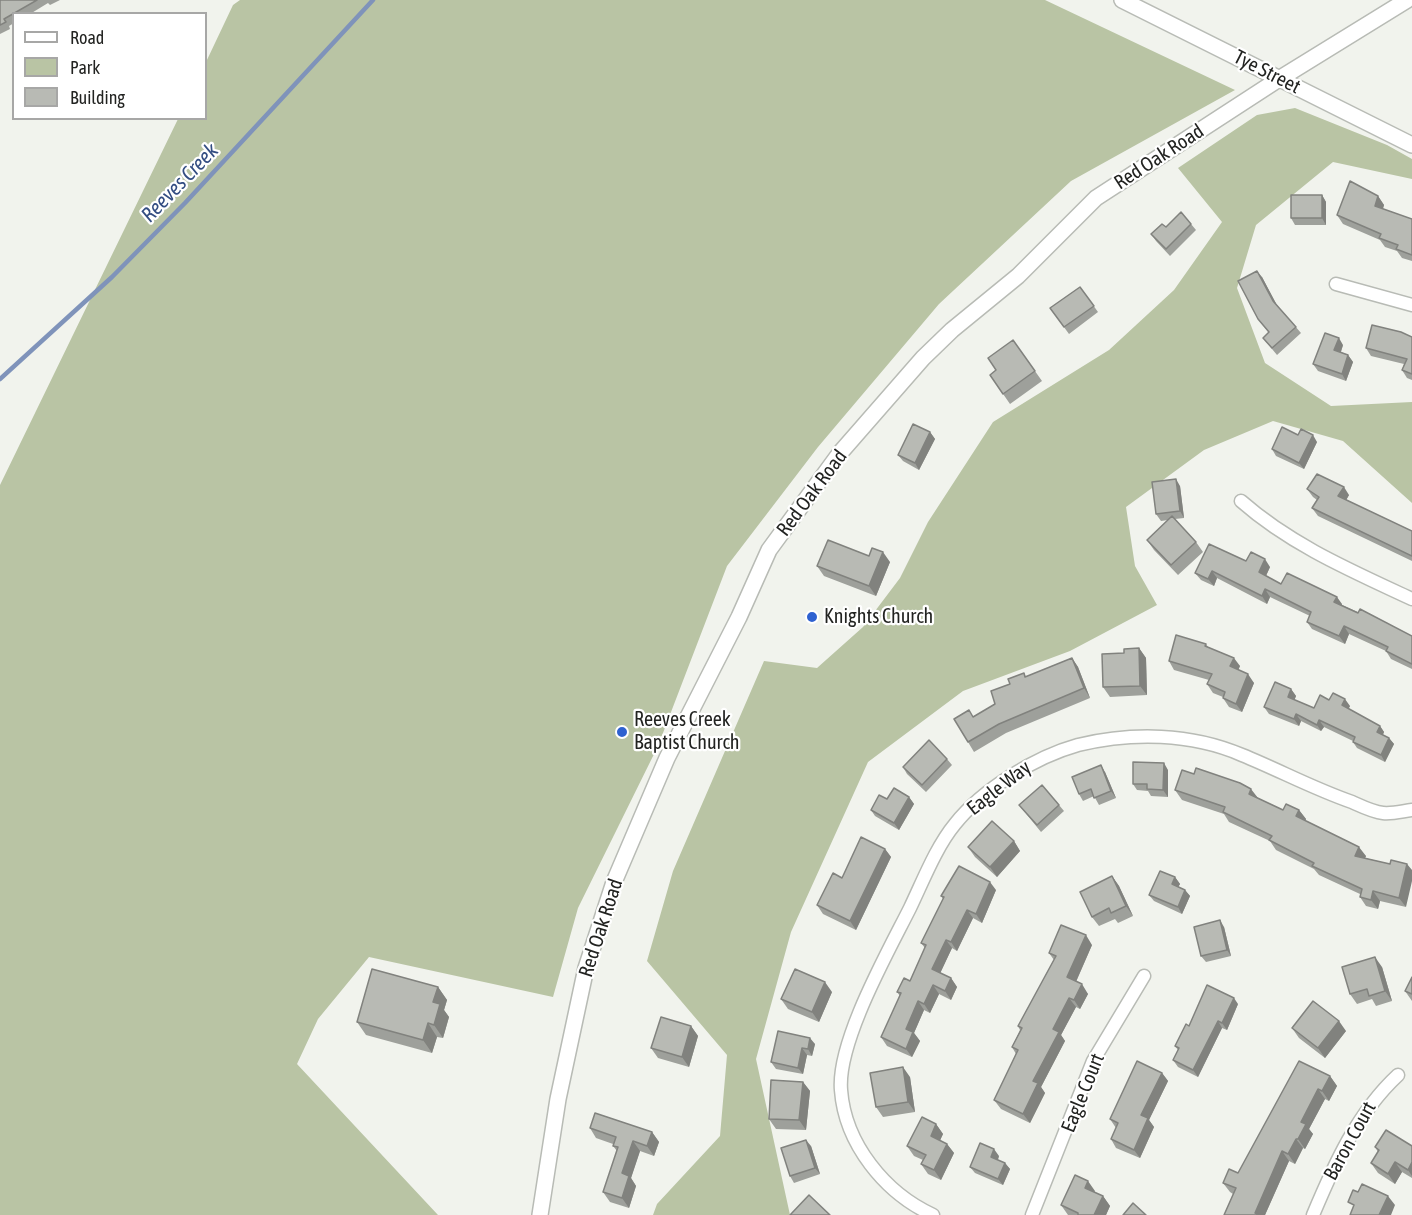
<!DOCTYPE html>
<html>
<head>
<meta charset="utf-8">
<style>
	body { margin:0 }
	#map { position:relative; width:1412px; height:1215px; overflow:hidden; background:#f1f3ed; font-family:"Asap Condensed",sans-serif }
	canvas { display:block }
	.legend { position:absolute; left:12px; top:12px; width:195px; height:108px; box-sizing:border-box; background:#fff; border:2px solid #a7a7a6; margin:0; padding:8px 10px; list-style:none; font-size:18px; color:#222321 }
	.legend li { display:flex; align-items:center; gap:12px; height:30px }
	.legend b { width:30px; border:2px solid #a7a7a6 }
</style>
</head>
<body>
<div id="map">
<canvas width="1412" height="1215"></canvas>
<ul class="legend">
<li><b style="height:8px;background:#fff"></b>Road</li>
<li><b style="height:16px;background:#b9c4a4"></b>Park</li>
<li><b style="height:16px;background:#b8bab4"></b>Building</li>
</ul>
</div>
<script>
const c = document.querySelector('canvas').getContext('2d');
c.lineJoin = 'round';
function paint(path, color) { c.fillStyle = color; c.fill(path, 'evenodd'); }
function stroke(path, color, width, dash) { c.strokeStyle = color; c.lineWidth = width; c.lineCap = dash ? 'butt' : 'round'; c.setLineDash(dash || []); c.stroke(path); }
function write(font, color, halo, rows, align = 'center') {
  c.font = font + ' "Asap Condensed",sans-serif'; c.lineWidth = 4.5; c.setLineDash([]); c.textBaseline = 'middle'; c.strokeStyle = halo; c.fillStyle = color; for (const [text, x, y, turn = 0] of rows) {
    c.save(); c.translate(x, y); c.rotate((+turn || 0) * Math.PI / 180); c.textAlign = isNaN(turn) ? turn : align; if (halo) c.strokeText(text, 0, 0); c.fillText(text, 0, 0); c.restore();
  }
}
paint(new Path2D(`
	M240,0H1045L1235,90L1071,181L939,304L818,447L727,566L658,746L578,908L553,997L369,957L318,1019L297,1064L438,1215H0V485L178,119L206,118V62L233,5Z
	M1295,108L1387,145L1412,159V179L1333,162L1256,225L1237,288L1265,363L1331,406L1412,402V503L1343,441L1273,421L1204,450L1126,507L1135,566L1157,605L1070,651L963,691L868,762L791,932L756,1059L790,1215H653L657,1204L720,1136L727,1055L647,961L673,871L764,661L817,668L863,627L900,578L928,522L993,422L1109,350L1174,290L1222,222L1178,168L1257,115Z`), '#b9c4a4');
stroke(new Path2D(`
	M0,379L112,277L185,203L373,0`), '#7f93ba', 4.5);
const minor = new Path2D(`
	M1336,284L1412,305
	M1241,501C1291,545 1352,571 1412,599
	M933,1215C885,1193 845,1144 841,1090C837,1042 888,952 910,908C923,881 936,847 955,824C983,789 1035,757 1078,745C1132,732 1191,733 1242,755C1279,770 1314,789 1352,802C1361,806 1373,812 1383,813C1393,814 1403,811 1412,810
	M1032,1215L1093,1061L1144,976
	M1313,1215C1334,1165 1357,1113 1398,1075`);
const tertiary = new Path2D(`
	M1122,0L1412,145
	M540,1215L558,1099L586,968L614,882L667,758L739,617L769,550L840,453L923,358L952,330L1018,276L1096,198L1279,79L1407,0`);
stroke(minor, '#b8bbb5', 15);
stroke(tertiary, '#b8bbb5', 18);
stroke(minor, '#fff', 12);
stroke(tertiary, '#fff', 15);
paint(new Path2D(`
	M0,0H60L50,5L48,3L30,14H14V23L9,26L10,29L0,34Z
	M1322,195L1326,202V225H1295L1291,218Z
	M1378,196L1384,205L1383,209L1412,219V261L1402,258L1397,251L1385,247L1380,240L1343,224L1337,215Z
	M1191,224L1196,230L1170,256L1156,241L1151,234L1166,227Z
	M1262,277L1276,304L1301,333L1277,355L1263,338L1269,333L1258,319Z
	M1080,287L1098,312L1069,334L1050,308Z
	M1412,337V380L1407,378L1402,370L1404,364L1371,356L1366,348Z
	M1013,340L1042,381L1010,404L990,375L996,370Z
	M1343,345L1341,352L1348,355L1353,362L1346,381L1318,371L1313,364Z
	M930,432L935,439L919,470L903,461L898,455Z
	M1298,435L1317,442L1304,469L1276,456L1272,449Z
	M1180,486L1184,518L1175,519L1196,542L1203,552L1178,575L1154,550L1147,540L1168,520L1161,521L1156,514Z
	M1307,489L1349,495L1346,500L1412,531V561L1318,516L1312,508L1317,500L1313,497Z
	M869,556L890,562L876,596L824,576L817,566Z
	M1246,561L1270,567L1266,576L1281,584L1342,604V605L1412,636V669L1391,659L1386,651L1349,634L1345,644L1312,629L1307,622L1310,616L1270,597L1267,604L1217,578L1214,586L1201,580L1195,573Z
	M1206,644L1208,647L1240,666L1238,670L1254,683L1242,712L1229,707L1223,698V697L1213,693L1207,684L1209,680L1174,670L1169,661Z
	M1139,648L1146,658L1147,695L1110,697L1103,687L1124,653Z
	M1072,658L1078,667L1090,698L1006,733L974,752L968,742L974,717L995,704L1010,684L1024,673L1026,677Z
	M1291,689L1296,696L1294,700L1314,708L1329,700L1350,706L1348,709L1380,726L1384,732L1383,735L1389,738L1394,744L1385,762L1357,748L1353,742V741L1324,727L1321,731L1301,721L1299,726L1269,714L1264,707Z
	M947,759L952,765L926,792L907,774L903,767Z
	M1168,770V797L1151,796L1148,791L1137,790L1133,784Z
	M1105,772L1116,798L1099,805L1094,796L1083,801L1079,794Z
	M1194,774L1258,798L1283,810H1299L1306,819L1305,821L1366,856L1365,858L1390,864L1406,907L1380,901L1378,909L1366,906L1360,897V894L1319,875L1314,869L1276,850L1270,841L1229,822L1224,814L1182,800L1175,790Z
	M909,797L914,804L899,830L875,816L871,810Z
	M1019,805H1059L1064,811L1041,832Z
	M1014,841L1020,851L997,877L975,857L968,847Z
	M885,849L891,857L856,930L823,914L817,905L842,878Z
	M1112,876L1119,886L1133,916L1118,923L1115,919L1099,926L1092,917Z
	M1175,877L1180,884L1178,887L1185,890L1190,896L1182,914L1154,901L1149,895Z
	M996,890L982,923L973,918L957,951L952,948L940,973L951,978L957,987L951,1000L939,994L930,1013L924,1010L914,1033L920,1041L912,1057L887,1046L881,1037L900,996L897,992L910,981L925,948L921,943L943,899L941,896Z
	M1224,927L1231,956L1206,962L1201,956Z
	M1092,945L1076,982L1088,994L1080,1009L1076,1007L1061,1035L1065,1041L1041,1087L1045,1093L1030,1123L1001,1109L994,1100L1016,1054L1012,1047L1020,1030L1018,1026L1054,960L1049,953Z
	M1382,967L1392,1001L1376,1006L1372,999L1357,1004L1350,994Z
	M1412,977V1001L1405,991Z
	M438,987L447,1000L444,1010L449,1017L443,1038L437,1037L432,1053L366,1035L357,1022Z
	M832,992L819,1022L788,1009L781,999Z
	M1238,1004L1227,1030L1222,1028L1198,1077L1178,1067L1173,1060L1178,1050L1175,1046L1189,1026Z
	M691,1026L698,1036L689,1067L658,1058L651,1048Z
	M1292,1028L1346,1031L1325,1058L1299,1038Z
	M778,1031L815,1044L812,1056L807,1055L803,1074L776,1069L771,1062Z
	M1162,1073L1168,1081L1149,1120L1154,1127L1140,1158L1116,1148L1111,1139L1116,1128L1110,1119Z
	M1330,1076L1337,1086L1329,1101L1325,1099L1309,1129L1313,1134L1305,1149L1303,1148L1295,1164L1289,1161L1265,1215H1224L1233,1194L1230,1192L1223,1183L1238,1173Z
	M910,1077L915,1112L883,1117L876,1107Z
	M803,1082L810,1091L806,1130L776,1129L769,1119Z
	M936,1124L943,1134L940,1140L947,1144L954,1153L941,1180L928,1174L921,1164L923,1160L914,1156L907,1146Z
	M590,1128L652,1132L659,1142L654,1156L640,1151L631,1178L636,1186L629,1208L610,1202L603,1192L617,1151L613,1146V1144L596,1138Z
	M811,1146L820,1174L794,1183L790,1176Z
	M1412,1146V1178L1402,1172L1395,1184L1378,1173L1371,1163L1378,1152L1375,1147Z
	M999,1156L998,1160L1005,1163L1010,1169L1003,1185L975,1173L970,1167Z
	M1095,1191L1094,1192L1103,1196L1110,1206L1106,1215H1068L1061,1205Z`), '#9ea09b');
paint(new Path2D(`
	M1322,195L1326,202V225L1322,218Z
	M1378,196L1384,205L1381,214L1375,206Z
	M1257,271L1262,277L1278,307L1273,301Z
	M1339,338L1343,345L1339,357L1334,350Z
	M1348,355L1353,362L1346,381L1342,374Z
	M930,432L935,439L919,470L915,463Z
	M1313,435L1317,442L1304,469L1299,463Z
	M1176,479L1180,486L1184,518L1180,511Z
	M1344,487L1349,495L1344,504L1338,496Z
	M883,552L890,562L876,596L869,586Z
	M1265,559L1270,567L1264,580L1259,572Z
	M1212,571L1217,578L1214,586L1208,579Z
	M1265,589L1270,597L1267,604L1262,596Z
	M1337,597L1342,604L1340,610L1334,602Z
	M1344,626L1349,634L1345,644L1339,636Z
	M1139,648L1146,658L1147,695L1140,686Z
	M1072,658L1078,667L1090,698L1084,688Z
	M1234,658L1240,666L1236,675L1230,666Z
	M1248,674L1254,683L1242,712L1236,704Z
	M1291,689L1296,696L1293,704L1288,697Z
	M1345,699L1350,706L1347,712L1342,705Z
	M1296,714L1301,721L1299,726L1294,719Z
	M1319,720L1324,727L1321,731L1317,725Z
	M1380,726L1384,732L1381,738L1377,732Z
	M1389,738L1394,744L1385,762L1381,755Z
	M1164,763L1168,770V797L1163,790Z
	M1101,765L1105,772L1116,798L1111,791Z
	M1251,789L1258,798L1249,794Z
	M909,797L914,804L899,830L894,823Z
	M1299,810L1306,819L1303,826L1296,816Z
	M1014,841L1020,851L997,877L990,867Z
	M1359,847L1366,856L1362,865L1355,856Z
	M885,849L891,857L856,930L850,921Z
	M1407,864L1412,870V881L1406,907L1399,898Z
	M1112,876L1119,886L1133,916L1126,906Z
	M1175,877L1180,884L1176,891L1172,884Z
	M990,882L996,890L982,923L976,914Z
	M1185,890L1190,896L1182,914L1178,907Z
	M1373,891L1380,901L1378,909L1371,900Z
	M967,910L973,918L957,951L951,942Z
	M1220,920L1224,927L1231,956L1227,950Z
	M1086,935L1092,945L1074,986L1067,977Z
	M946,940L952,948L938,978L932,969Z
	M1375,957L1382,967L1392,1001L1385,991Z
	M951,978L957,987L951,1000L945,991Z
	M825,982L832,992L819,1022L812,1012Z
	M1082,984L1088,994L1080,1009L1074,1000Z
	M933,985L939,994L930,1013L924,1004Z
	M438,987L447,1000L444,1010L449,1017L443,1038L434,1025L433,1002Z
	M1069,998L1076,1007L1061,1035L1065,1041L1041,1087L1045,1093L1030,1123L1023,1114L1033,1081L1053,1029Z
	M1234,998L1238,1004L1227,1030L1222,1023Z
	M918,1001L924,1010L914,1033L920,1041L912,1057L906,1049V1029Z
	M1218,1021L1222,1028L1198,1077L1193,1070Z
	M1339,1021L1346,1031L1325,1058L1318,1048Z
	M428,1023L437,1037L432,1053L423,1040Z
	M691,1026L698,1036L689,1067L682,1057Z
	M810,1038L815,1044L812,1056L808,1049Z
	M802,1048L807,1055L803,1074L798,1068Z
	M903,1067L910,1077L915,1112L908,1102Z
	M1162,1073L1168,1081L1149,1120L1154,1127L1140,1158L1134,1150L1141,1115Z
	M1330,1076L1337,1086L1329,1101L1322,1091Z
	M803,1082L810,1091L806,1130L799,1120Z
	M1318,1089L1325,1099L1309,1129L1313,1134L1305,1149L1298,1139L1301,1122Z
	M936,1124L943,1134L938,1145L931,1136Z
	M652,1132L659,1142L654,1156L647,1146Z
	M1296,1139L1303,1148L1295,1164L1288,1154Z
	M806,1140L811,1146L820,1174L815,1168Z
	M633,1141L640,1151L631,1178L636,1186L629,1208L622,1198V1173Z
	M947,1144L954,1153L941,1180L934,1170Z
	M994,1149L999,1156L996,1164L991,1157Z
	M1282,1151L1289,1161L1265,1215H1256L1255,1213Z
	M1395,1162L1402,1172L1395,1184L1388,1174Z
	M1412,1162V1176L1408,1170Z
	M1005,1163L1010,1169L1003,1185L998,1179Z
	M1088,1181L1095,1191L1092,1198L1085,1188Z
	M1103,1196L1110,1206L1106,1215H1094Z
	M1388,1196L1395,1205L1391,1215H1379Z`), '#81827e');
const building = new Path2D(`
	M0,0H37L4,19L6,22L0,25Z
	M1350,181L1378,196L1375,206L1412,219V255L1396,249L1398,245L1379,238L1381,234L1337,215Z
	M1291,195H1322V218H1291Z
	M1181,212L1191,224L1166,249L1151,234L1162,224L1166,227Z
	M1257,271L1273,301L1296,327L1272,348L1263,338L1269,332L1258,319L1238,281Z
	M1080,287L1094,306L1064,327L1050,308Z
	M1372,325L1401,332L1412,337V374L1402,370L1407,359L1366,348Z
	M1325,333L1339,338L1334,350L1348,355L1342,374L1313,364Z
	M1013,340L1035,371L1003,394L990,375L996,370L988,358Z
	M913,424L930,432L915,463L898,455Z
	M1282,427L1298,435L1301,429L1313,435L1299,463L1272,449Z
	M1317,474L1344,487L1338,496L1412,531V556L1312,508L1319,497L1307,489Z
	M1176,479L1180,511L1156,514L1152,482Z
	M1172,516L1196,542L1171,565L1147,540Z
	M828,540L869,556L872,548L883,552L869,586L817,566Z
	M1209,544L1246,561L1251,552L1265,559L1259,572L1281,584L1287,573L1337,597L1334,602L1358,613L1360,609L1412,636V664L1386,651L1388,647L1344,626L1339,636L1307,622L1311,612L1265,589L1262,596L1212,571L1208,579L1195,573Z
	M1176,635L1206,644L1205,646L1234,658L1230,666L1248,674L1236,704L1223,698L1225,692L1207,684L1212,674L1169,661Z
	M1139,648L1140,686L1103,687L1102,654L1124,653V649Z
	M1072,658L1084,688L999,724L968,742L954,719L969,710L973,717L995,704L991,691L1010,684L1008,679L1024,673L1025,677Z
	M1275,682L1291,689L1288,697L1314,708L1320,695L1329,700L1333,693L1345,699L1342,705L1380,726L1377,732L1389,738L1381,755L1353,742L1355,737L1319,720L1317,725L1296,714L1294,719L1264,707Z
	M929,740L947,759L922,785L903,767Z
	M1133,762L1164,763L1163,790L1147,789V784H1133Z
	M1101,765L1111,791L1094,798L1091,789L1079,794L1072,777Z
	M1196,768L1240,783L1251,789L1249,794L1283,810L1286,804L1299,810L1296,816L1359,847L1355,856L1390,864L1391,860L1407,864L1399,898L1373,891L1371,900L1360,897L1362,889L1312,866L1314,863L1269,840L1272,836L1223,812L1225,807L1175,790L1182,770L1194,774Z
	M1042,785L1059,805L1037,825L1019,805Z
	M894,788L909,797L894,823L871,810L879,795L887,799Z
	M992,821L1014,841L990,867L968,847Z
	M861,837L885,849L850,921L817,905L833,873L842,878Z
	M959,866L990,882L976,914L967,910L951,942L946,940L932,969L951,978L945,991L933,985L924,1004L918,1001L906,1029L913,1032L906,1049L881,1037L901,993L897,992L904,978L910,981L926,945L921,943L944,897L941,896Z
	M1160,871L1175,877L1172,884L1185,890L1178,907L1149,895Z
	M1112,876L1126,906L1111,913L1109,908L1092,917L1080,892Z
	M1220,920L1227,950L1201,956L1194,927Z
	M1061,925L1086,935L1067,977L1082,984L1074,1000L1069,998L1053,1029L1059,1032L1033,1081L1038,1083L1023,1114L994,1100L1018,1050L1012,1047L1022,1028L1018,1026L1056,956L1049,953Z
	M1375,957L1385,991L1369,996L1367,989L1350,994L1342,967Z
	M372,969L438,987L433,1002L440,1004L434,1025L428,1023L423,1040L357,1022Z
	M795,969L825,982L812,1012L781,999Z
	M1412,977V994L1405,991Z
	M1207,985L1234,998L1222,1023L1218,1021L1193,1070L1173,1060L1179,1048L1175,1046L1186,1024L1189,1026Z
	M1313,1001L1339,1021L1318,1048L1292,1028Z
	M661,1017L691,1026L682,1057L651,1048Z
	M778,1031L810,1038L808,1049L802,1048L798,1068L771,1062Z
	M1137,1061L1162,1073L1141,1115L1148,1118L1134,1150L1111,1139L1118,1123L1110,1119Z
	M1299,1061L1330,1076L1322,1091L1318,1089L1301,1122L1306,1124L1298,1139H1296L1288,1154L1282,1151L1255,1213L1258,1214V1215H1224L1236,1188L1223,1183L1229,1169L1238,1173Z
	M903,1067L908,1102L876,1107L870,1073Z
	M771,1080L803,1082L799,1120L769,1119Z
	M595,1113L652,1132L647,1146L633,1141L622,1173L629,1176L622,1198L603,1192L618,1147L613,1146L616,1137L590,1128Z
	M922,1117L936,1124L931,1136L947,1144L934,1170L921,1164L926,1155L907,1146Z
	M1386,1130L1412,1146V1162L1408,1170L1395,1162L1388,1174L1371,1163L1379,1150L1375,1147Z
	M806,1140L815,1168L790,1176L781,1148Z
	M980,1143L994,1149L991,1157L1005,1163L998,1179L970,1167Z
	M1075,1175L1088,1181L1085,1188L1103,1196L1094,1215H1078V1213L1061,1205Z
	M1362,1184L1388,1196L1379,1215H1350L1354,1205L1348,1202L1353,1190L1358,1192Z
	M809,1195L830,1215H790Z
	M1133,1203L1146,1215H1123Z`);
paint(building, '#b8bab4');
stroke(building, '#81827e', 1.5);
for (const [x, y, r, color] of [
	[812,617,6,"#2e61d0"],
	[622,732,6,"#2e61d0"]
]) { const dot = new Path2D(); dot.arc(x, y, r, 0, 2 * Math.PI); c.fillStyle = color; c.fill(dot); stroke(dot, '#fff', 2); }
write('20px', '#222321', '#fff', [
	["Tye Street",1267,72,27],
	["Red Oak Road",1159,157,-33],
	["Red Oak Road",812,493,-53],
	["Eagle Way",999,788,-38],
	["Red Oak Road",601,928,-72],
	["Eagle Court",1083,1093,-68],
	["Baron Court",1350,1141,-61]
]);
write('20px', '#222321', '#fff', [
	["Knights Church",824,617],
	["Reeves Creek",634,720],
	["Baptist Church",634,743]
], 'left');
write('italic 21px', '#334d82', '#fff', [
	["Reeves Creek",180,183,-46]
]);
</script>
</body>
</html>
